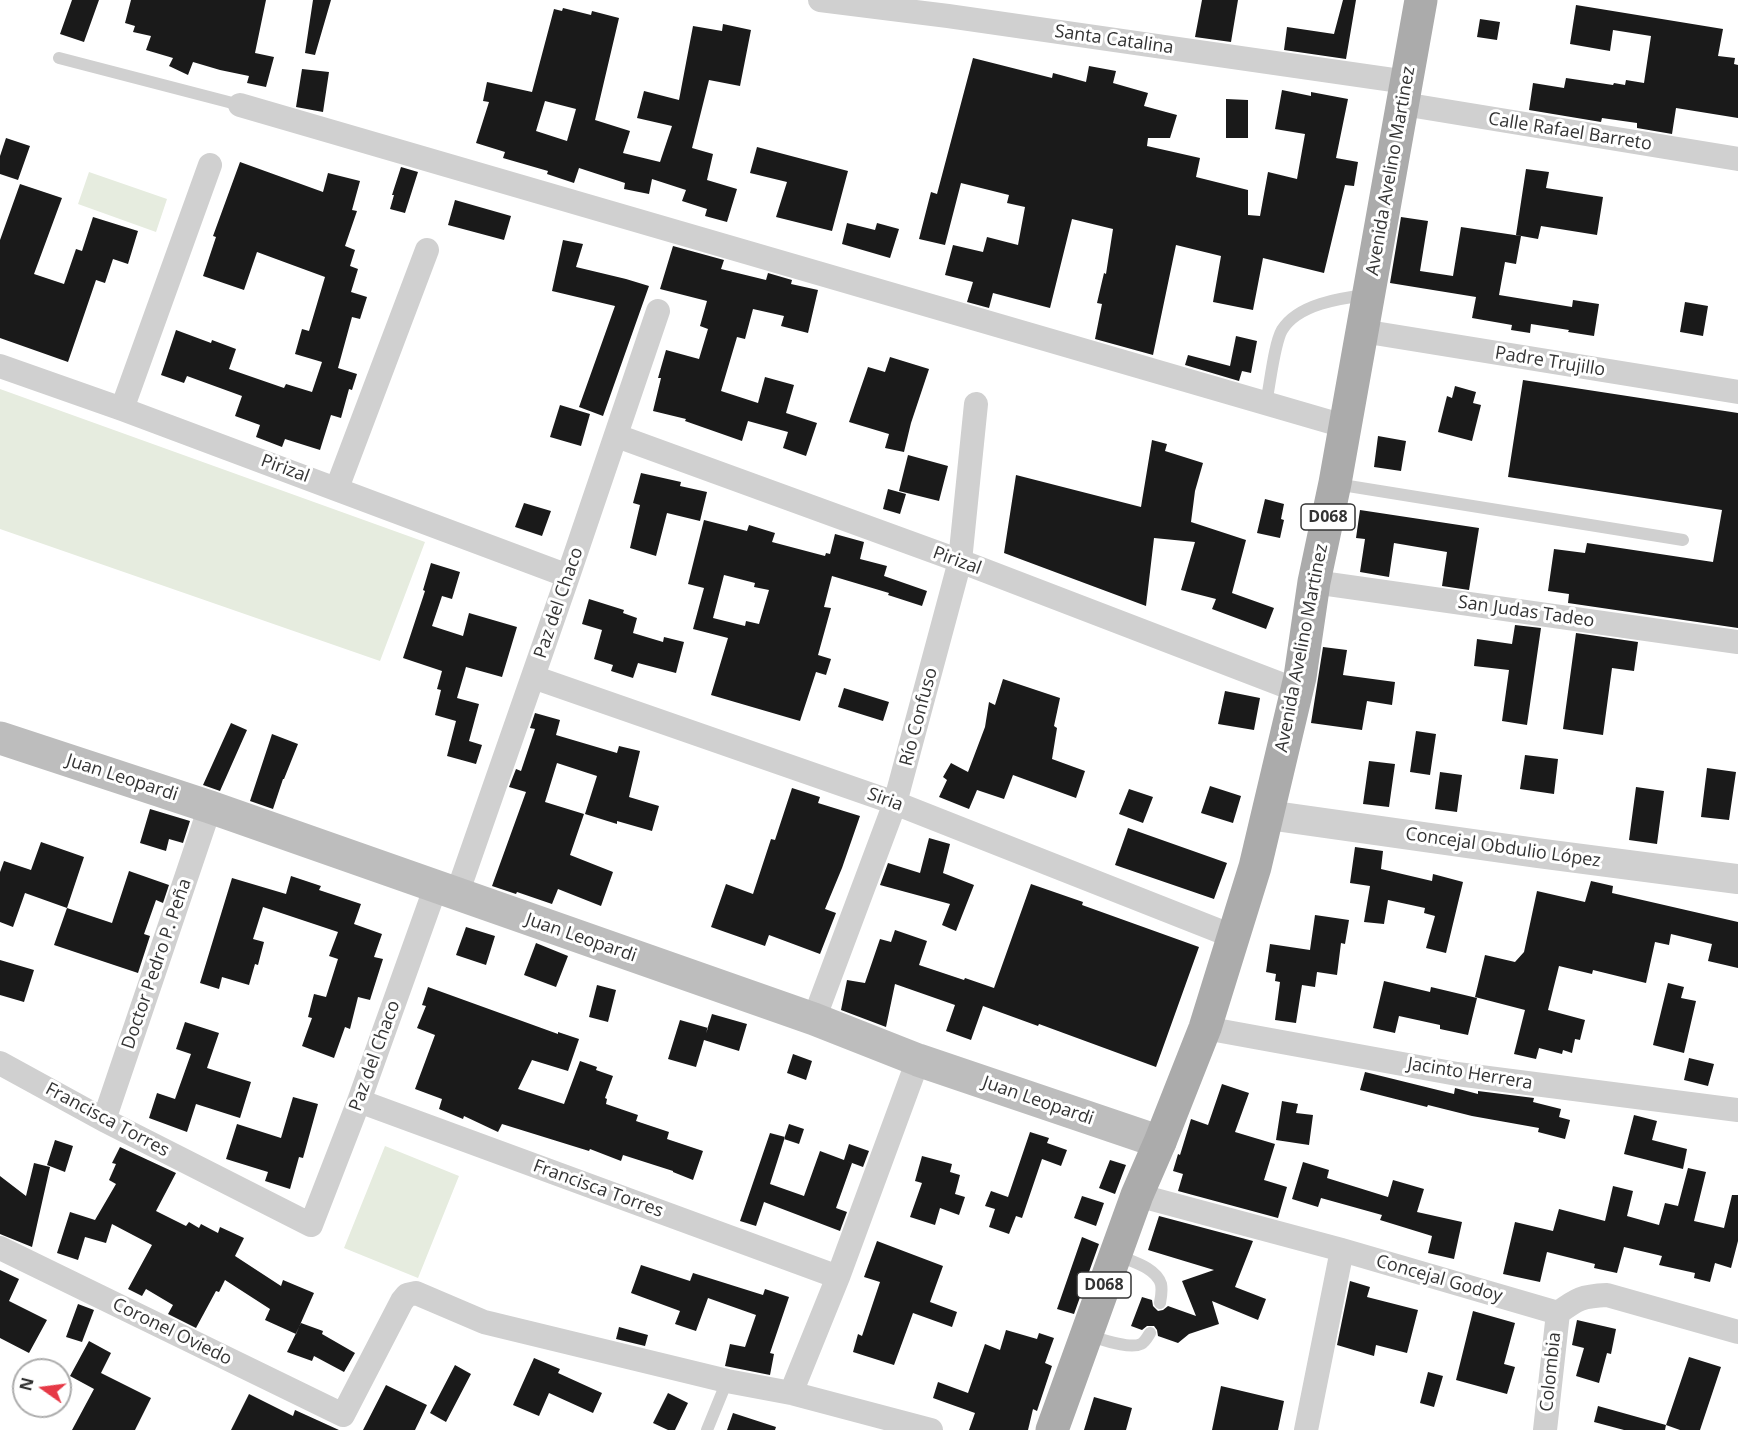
<!DOCTYPE html>
<html>
<head>
<meta charset="utf-8">
<style>
	body { margin:0 }
	#map { position:relative; width:1738px; height:1430px; overflow:hidden; background:#fff; font-family:"Open Sans",sans-serif }
	canvas { display:block }
	.north { position:absolute; left:12px; top:1358px; width:60px; height:60px; box-sizing:border-box; background:#fff; border:2px solid #adadad; border-radius:50%; rotate:284deg; font-size:16px; font-weight:700; line-height:24px; text-align:center; color:#333 }
	.north::after { content:''; display:block; margin:auto; width:21px; height:27px; background:#e63946; clip-path:polygon(50% 0,100% 100%,50% 72%,0 100%) }
</style>
</head>
<body>
<div id="map">
<canvas width="1738" height="1430"></canvas>
<div class="north">N</div>
</div>
<script>
const c = document.querySelector('canvas').getContext('2d');
c.lineJoin = 'round';
function paint(path, color) { c.fillStyle = color; c.fill(path, 'evenodd'); }
function stroke(path, color, width, dash) { c.strokeStyle = color; c.lineWidth = width; c.lineCap = dash ? 'butt' : 'round'; c.setLineDash(dash || []); c.stroke(path); }
function write(font, color, halo, rows, align = 'center') {
  c.font = font + ' "Open Sans",sans-serif'; c.lineWidth = 6; c.setLineDash([]); c.textBaseline = 'middle'; c.strokeStyle = halo; c.fillStyle = color; for (const [text, x, y, turn = 0] of rows) {
    c.save(); c.translate(x, y); c.rotate((+turn || 0) * Math.PI / 180); c.textAlign = isNaN(turn) ? turn : align; if (halo) c.strokeText(text, 0, 0); c.fillText(text, 0, 0); c.restore();
  }
}
paint(new Path2D(`
	M89,172L167,199L156,232L78,204Z
	M0,389L425,542L380,661L0,529Z
	M385,1146L459,1176L418,1278L344,1248Z`), '#e6ecdf');
paint(new Path2D(`
	M72,0H99L84,42L60,34Z
	M131,0H266L255,53L274,57L266,87L247,83L249,76L220,70L193,62L188,75L169,66L173,58L146,50L151,36L133,32L135,26L125,23Z
	M313,0H331L315,55L305,53Z
	M1202,0H1238L1231,42L1195,37Z
	M1343,0H1356L1346,59L1284,50L1287,27L1334,34Z
	M1576,5L1723,29L1718,56L1735,58L1734,64L1738,65V118L1676,108L1672,134L1637,128V123L1602,118L1601,122L1529,110L1533,83L1564,88L1566,78L1613,85L1614,83L1625,85L1626,80L1644,83L1651,36L1613,30L1610,51L1570,44Z
	M563,8L591,15L592,11L619,18L595,120L630,131L623,153L660,162L672,126L637,118L644,91L679,100L693,26L722,31L723,24L751,30L740,86L709,80L692,148L713,154L707,180L737,189L727,222L705,216L707,209L682,201L686,190L652,179L649,194L624,189L625,183L579,168L574,183L547,174L548,171L503,158L505,152L476,143L489,102L483,101L487,82L532,92L554,9L562,11ZM545,101L576,109L567,141L536,131Z
	M1480,19L1500,22L1497,40L1477,37Z
	M973,58L1052,78L1053,73L1086,82L1089,66L1116,71L1113,83L1148,93L1144,106L1177,115L1170,138H1148L1147,146L1200,158L1196,177L1248,190V215L1260,216L1268,172L1297,179L1305,134L1275,129L1282,90L1311,96V92L1348,99L1336,158L1358,162L1354,186L1345,185L1324,273L1263,258L1253,310L1213,302L1221,256L1176,245L1153,355L1095,339L1102,304L1097,303L1104,273L1106,274L1113,229L1072,219L1050,308L993,293L989,308L967,302L973,282L945,275L953,245L983,252L987,237L1018,245L1025,207L1007,203L1009,195L961,183L945,245L919,239L931,192L937,194Z
	M302,69L329,72L323,112L296,107Z
	M1226,99L1248,100V138H1226Z
	M6,138L30,146L18,180L0,174V156Z
	M757,147L848,171L832,231L776,217L787,182L750,173Z
	M240,162L323,192L328,173L360,181L352,210L357,211L345,246L355,250L350,266L358,269L351,292L367,297L360,319L352,317L338,368L357,374L352,390L349,389L341,418L331,415L320,450L285,439L282,447L256,437L260,425L235,416L242,396L187,376L184,383L161,375L176,330L211,343L212,340L236,349L229,369L284,388L286,384L312,392L322,362L295,354L302,329L309,331L325,277L257,252L244,290L203,276L216,237L213,236Z
	M401,167L418,172L405,213L390,209L394,195H392Z
	M1526,169L1549,172L1546,188L1603,197L1597,235L1541,226L1538,239L1516,235Z
	M20,184L62,198L34,274L64,284L76,249L82,251L93,217L138,231L128,264L113,259L105,283L96,280L68,362L0,338V240Z
	M455,200L511,216L504,240L448,225Z
	M1401,217L1428,221L1420,271L1453,276L1461,227L1521,236L1516,264L1505,262L1499,295L1572,307L1573,300L1599,304L1594,336L1568,332L1569,330L1531,324L1530,333L1511,330L1512,325L1472,318L1476,297L1390,283Z
	M847,223L875,230L877,223L899,229L890,258L842,244Z
	M563,240L583,244L576,267L626,279L649,286L603,416L579,407L615,306L552,291Z
	M673,246L724,260L721,269L766,280L768,273L792,280L791,284L818,290L808,333L781,326L784,316L753,309L745,339L737,337L721,391L758,403L765,377L794,385L786,413L817,423L806,456L783,448L788,432L748,421L742,441L685,421L686,419L653,411L661,378H658L666,350L699,359L708,329L700,326L707,301L660,289Z
	M1685,302L1708,306L1703,336L1680,332Z
	M1236,336L1257,341L1251,373L1242,371L1239,381L1185,365L1188,355L1230,366Z
	M890,357L929,369L911,423L904,452L885,448L889,434L849,422L868,367L885,372Z
	M1523,380L1738,413V628L1568,603L1569,594L1548,591L1554,549L1585,553L1587,543L1713,562L1722,510L1508,477Z
	M1455,386L1476,392L1473,403L1481,405L1472,441L1438,432L1447,396L1452,398Z
	M560,405L590,414L581,446L550,437Z
	M1378,436L1406,441L1401,471L1374,467Z
	M1152,440L1167,444L1165,451L1203,463L1195,491L1191,522L1246,540L1232,593L1274,608L1266,629L1212,609L1216,599L1181,590L1195,542L1154,538L1146,606L1004,553L1016,475L1141,507Z
	M908,455L948,466L939,501L899,491Z
	M641,473L681,482L680,486L707,492L700,521L667,513L656,556L630,548L640,505L633,503Z
	M888,489L906,494L900,514L883,509Z
	M1265,499L1284,504L1281,519L1284,520L1280,538L1257,533Z
	M524,503L551,511L542,536L515,527Z
	M1360,510L1479,528L1469,590L1442,586L1447,552L1394,543L1389,577L1360,572L1365,539L1356,538Z
	M704,520L747,531L749,525L775,533L772,542L825,556L826,553L830,554L835,534L864,542L860,559L887,566L884,576L927,591L922,606L888,595L889,593L832,576L824,607L831,608L818,655L831,659L826,675L816,672L800,721L711,695L728,638L693,629L704,588L688,584ZM724,575L755,583L754,587L769,590L759,624L746,621L745,626L713,618Z
	M431,563L460,572L452,599L442,596L432,626L463,636L469,613L517,627L502,677L466,667L457,698L479,704L469,741L482,745L476,764L447,756L456,721L435,715L441,690L437,689L442,671L403,658L425,591L423,590Z
	M589,599L624,610L623,613L637,618L633,633L663,642L664,637L684,642L676,673L638,663L633,678L611,671L613,665L594,659L602,630L582,624Z
	M1515,625L1541,628L1527,725L1502,721L1509,670L1474,666L1477,639L1512,644Z
	M1576,633L1638,642L1634,671L1612,668L1603,735L1563,729Z
	M1323,647L1347,650L1343,675L1395,682L1392,705L1367,701L1362,730L1311,723Z
	M1003,679L1060,698L1054,726L1057,728L1052,759L1085,771L1076,798L1013,775L1004,799L977,790L969,809L939,797L947,780L943,777L951,763L968,772L985,727L989,702L995,705Z
	M844,688L889,702L883,721L838,707Z
	M1225,691L1260,698L1254,730L1218,724Z
	M535,713L560,720L556,735L617,753L619,746L640,751L629,797L659,806L652,831L617,821V824L585,814L597,776L557,763L545,802L584,814L570,855L613,872L601,906L558,889L552,904L517,892L516,894L492,886L526,792L509,787L516,769L521,771L535,729L530,728Z
	M231,723L247,730L220,791L203,785Z
	M1416,731L1436,734L1430,775L1410,772Z
	M272,734L298,744L284,779H283L273,809L250,801Z
	M1525,755L1558,759L1554,794L1520,789Z
	M1369,761L1395,764L1389,807L1363,804Z
	M1707,768L1736,772L1729,820L1701,817Z
	M1440,772L1462,775L1457,812L1435,809Z
	M1210,786L1241,796L1233,823L1201,813Z
	M1636,787L1664,791L1657,844L1629,840Z
	M792,788L820,797L818,803L860,816L842,868L825,909L836,913L820,954L769,935L765,946L711,927L726,884L753,894L771,839L775,840Z
	M1129,789L1153,797L1143,823L1119,814Z
	M150,809L190,821L183,843L169,839L166,851L140,843Z
	M1128,828L1227,863L1214,899L1115,865Z
	M929,838L950,844L943,873L974,885L956,931L942,925L950,904L880,885L888,863L920,873Z
	M41,842L84,857L67,908L112,923L129,871L169,885L163,903L156,900L144,934L150,936L138,973L54,945L67,908L25,893L13,927L0,922V872L4,861L31,870Z
	M1355,847L1383,851L1381,869L1432,881L1433,874L1463,882L1446,953L1426,948L1435,916L1424,913L1425,908L1388,900L1384,924L1364,922L1370,886L1350,883Z
	M291,876L321,886L319,890L361,904L354,924L382,934L374,957L383,959L370,1000L358,997L350,1029L345,1027L334,1058L302,1046L312,1018L308,1017L314,994L326,997L338,959L329,956L338,932L263,907L253,939L264,942L258,965L255,964L249,985L222,977L219,989L200,983L232,878L286,894Z
	M1591,881L1613,886L1612,893L1738,922V968L1708,961L1712,944L1671,934L1669,945L1655,942L1646,983L1593,970L1592,974L1559,966L1548,1010L1585,1020L1580,1040L1575,1039L1572,1053L1563,1050L1562,1054L1539,1048L1536,1059L1514,1054L1525,1010L1475,997L1485,955L1515,962L1524,952L1537,891L1585,902Z
	M1031,884L1083,902L1082,905L1199,947L1156,1067L1039,1024L1038,1026L983,1006L971,1040L946,1031L955,1005L895,984L886,1027L841,1010L847,980L865,983L880,939L891,942L895,930L927,941L919,965L964,980L965,978L994,988Z
	M1315,915L1349,920L1345,944L1341,943L1337,975L1317,972L1315,987L1302,985L1296,1023L1275,1020L1280,982L1275,981L1276,974L1266,972L1270,944L1310,950Z
	M466,927L495,936L486,965L456,955Z
	M536,943L568,956L556,987L524,975Z
	M0,960L34,970L24,1002L0,995Z
	M1384,981L1430,992L1431,987L1477,998L1468,1035L1440,1029V1025L1399,1016L1395,1033L1373,1028Z
	M1668,983L1684,987L1681,998L1696,1001L1684,1053L1653,1045Z
	M597,985L616,990L608,1022L589,1017Z
	M428,987L558,1034V1032L579,1039L568,1071L532,1060L518,1089L564,1104L580,1061L597,1067L596,1070L613,1076L605,1098L607,1099L606,1104L638,1115L636,1121L669,1132L667,1139L703,1151L693,1180L673,1172V1171L623,1155L621,1161L590,1149L589,1151L502,1124L498,1132L464,1116L463,1119L439,1109L442,1099L415,1089L435,1035L417,1028L426,1006L422,1005Z
	M712,1014L747,1024L739,1051L704,1040L696,1067L668,1059L680,1020L708,1028L706,1033Z
	M185,1022L219,1033L207,1068L251,1082L240,1118L196,1104L187,1132L149,1118L157,1093L175,1099L191,1054L176,1049Z
	M793,1054L812,1061L806,1080L787,1073Z
	M1689,1058L1714,1064L1708,1086L1684,1080Z
	M1365,1072L1454,1094L1455,1088L1478,1094V1091L1534,1098L1533,1102L1561,1109L1559,1117L1570,1120L1565,1139L1538,1132L1539,1128L1472,1116L1428,1105L1427,1107L1360,1090Z
	M1222,1084L1249,1093L1235,1132L1275,1144L1264,1180L1287,1187L1278,1218L1178,1191L1183,1174L1173,1171L1178,1154L1180,1155L1191,1119L1208,1125Z
	M293,1097L318,1104L303,1158L299,1157L290,1189L265,1181L268,1172L226,1159L237,1124L281,1138Z
	M1282,1101L1298,1104L1296,1113L1313,1115L1309,1145L1276,1140Z
	M1634,1115L1657,1121L1652,1140L1687,1149L1683,1169L1624,1154Z
	M789,1124L804,1129L799,1144L784,1139Z
	M1030,1132L1049,1138L1047,1143L1067,1150L1061,1166L1042,1159L1022,1218L1016,1216L1009,1234L989,1227L995,1209L985,1206L991,1191L1008,1197Z
	M770,1133L785,1137L770,1184L804,1196L820,1151L852,1163L836,1208L847,1212L840,1231L764,1202L756,1226L740,1221Z
	M55,1140L73,1146L65,1172L47,1165Z
	M849,1144L869,1151L863,1167L844,1160Z
	M120,1147L176,1173L156,1211L186,1226L189,1222L199,1228L201,1224L218,1233L220,1227L244,1238L235,1256L281,1286L283,1280L314,1293L296,1334L265,1320L270,1309L225,1280L219,1292L216,1291L196,1328L168,1314L173,1305L146,1289L142,1296L128,1289L152,1245L112,1224L106,1243L85,1237L78,1260L57,1253L70,1212L95,1220L116,1184L109,1180L116,1164L112,1163Z
	M922,1156L952,1164L950,1172L960,1175L955,1194L965,1197L959,1215L940,1208L935,1225L910,1217L922,1183L915,1181Z
	M1110,1160L1126,1165L1115,1194L1099,1188Z
	M1303,1162L1329,1170L1327,1178L1388,1197L1393,1180L1424,1189L1417,1212L1462,1222L1454,1259L1428,1253L1432,1236L1380,1220L1382,1215L1321,1198L1318,1207L1292,1199Z
	M34,1163L50,1167L32,1247L0,1234V1176L26,1196Z
	M1688,1168L1706,1172L1694,1221L1724,1228L1732,1195H1738V1241L1731,1268L1715,1263L1710,1282L1694,1278L1695,1273L1659,1265L1662,1256L1624,1247L1617,1273L1594,1268L1595,1264L1547,1252L1540,1282L1503,1274L1515,1222L1553,1231L1559,1209L1605,1221L1613,1186L1633,1191L1627,1216L1659,1225L1665,1203L1678,1206Z
	M1082,1196L1104,1203L1096,1226L1074,1218Z
	M1159,1216L1253,1241L1235,1287L1266,1299L1258,1320L1212,1301L1219,1324L1189,1334L1178,1343L1158,1336L1157,1330L1154,1326H1147L1142,1330L1131,1326L1142,1297L1152,1300L1153,1306L1158,1311L1163,1310L1168,1306L1196,1316L1182,1281L1214,1270L1148,1250Z
	M1082,1237L1099,1244L1074,1314L1057,1309Z
	M877,1241L943,1266L930,1302L957,1312L952,1327L913,1313L894,1365L853,1352L858,1334L862,1336L880,1282L864,1277Z
	M641,1265L690,1281L693,1273L763,1295L765,1289L789,1297L770,1353L774,1354L770,1375L725,1366L730,1344L745,1347L756,1315L708,1298L696,1331L675,1324L680,1311L631,1293Z
	M0,1270L19,1279L9,1301L47,1320L29,1353L0,1338Z
	M1350,1281L1370,1287L1367,1297L1418,1310L1407,1353L1376,1345L1374,1356L1337,1345Z
	M78,1304L94,1310L82,1342L66,1337Z
	M1473,1311L1515,1323L1504,1364L1515,1367L1507,1394L1456,1380Z
	M1577,1320L1616,1329L1611,1354L1607,1353L1599,1383L1576,1376L1584,1348L1572,1345Z
	M301,1323L323,1331L322,1334L355,1353L344,1372L314,1356L312,1361L287,1352Z
	M619,1327L648,1335L645,1346L616,1339Z
	M1006,1330L1037,1339L1039,1333L1054,1338L1045,1363L1052,1366L1037,1411L1033,1409L1028,1430H969L975,1413L933,1398L938,1382L968,1393L985,1344L1000,1350Z
	M89,1341L111,1353L101,1373L151,1398L135,1430H72L94,1389L70,1376Z
	M1689,1357L1721,1367L1700,1430H1680L1666,1425Z
	M534,1358L560,1369L558,1373L602,1393L593,1413L549,1393L539,1416L513,1405Z
	M455,1365L471,1374L446,1422L430,1413Z
	M1428,1372L1443,1376L1434,1407L1420,1403Z
	M386,1385L427,1405L415,1430H363Z
	M1221,1386L1284,1401L1278,1430H1212Z
	M668,1393L688,1403L675,1430H668L653,1423Z
	M249,1394L293,1416L295,1410L339,1430H231Z
	M1094,1397L1132,1408L1126,1430H1084Z
	M1598,1406L1666,1425L1665,1430H1624L1594,1422Z
	M733,1413L776,1427L775,1430H727Z`), '#1a1a1a');
stroke(new Path2D(`
	M59,58L240,105
	M1266,403C1270,385 1274,344 1282,330C1298,304 1341,298 1367,295
	M1336,484L1683,540
	M1117,1255C1130,1261 1156,1267 1161,1284C1162,1289 1161,1298 1160,1303
	M1087,1335C1099,1338 1129,1350 1141,1344C1145,1342 1147,1338 1150,1333
	M707,1430L727,1381`), '#d0d0d0', 12);
stroke(new Path2D(`
	M820,0L948,16L1407,82
	M1403,104L1738,159
	M240,105L1344,426
	M1362,331L1738,392
	M0,366L122,409L568,576
	M122,409L210,165
	M617,436L960,561L1296,690
	M337,488L427,250
	M1314,582L1738,642
	M533,677L895,803L1232,936
	M457,894L568,576L658,311
	M814,1019L895,803L960,561L976,404
	M1205,1028L1457,1074L1738,1110
	M0,1063L104,1120L311,1225L359,1101L436,886
	M359,1101L838,1277
	M104,1120L210,807
	M1137,1195L1342,1250L1558,1313C1577,1299 1582,1296 1607,1295L1738,1332
	M0,1248L343,1415L402,1301L407,1295L416,1293L484,1322L727,1381L791,1393L931,1430
	M791,1393L838,1277L918,1060
	M1306,1430L1342,1250
	M1545,1430L1558,1313`), '#d0d0d0', 24);
stroke(new Path2D(`
	M1268,815L1537,853L1738,879`), '#d0d0d0', 30);
stroke(new Path2D(`
	M0,738L210,807L814,1019L918,1060L1160,1142`), '#bdbdbd', 33);
stroke(new Path2D(`
	M1052,1430L1137,1195L1160,1142L1205,1028L1255,867L1300,677L1314,582L1335,483L1421,0`), '#ababab', 33);
for (const [x, y, w] of [
	[1328,517,54],
	[1104,1285,54]
]) { const box = new Path2D(); box.roundRect(x - w / 2, y - 13, w, 26, 4.5); c.fillStyle = '#fff'; c.fill(box); stroke(box, '#333', 1.5); }
write('bold 16px', '#333', null, [
	["D068",1328,517],
	["D068",1104,1285]
]);
write('18px', '#333', '#fff', [
	["Santa Catalina",1114,40,8],
	["Calle Rafael Barreto",1570,132,9],
	["Avenida Avelino Martinez",1391,171,-80],
	["Padre Trujillo",1550,362,9],
	["Pirizal",285,469,20],
	["Pirizal",957,561,20],
	["Paz del Chaco",559,603,-71],
	["San Judas Tadeo",1526,612,8],
	["Avenida Avelino Martinez",1302,648,-79],
	["Río Confuso",919,717,-75],
	["Juan Leopardi",122,778,18],
	["Siria",885,800,20],
	["Concejal Obdulio López",1503,848,8],
	["Juan Leopardi",581,938,19],
	["Doctor Pedro P. Peña",157,964,-71],
	["Paz del Chaco",375,1056,-70],
	["Jacinto Herrera",1470,1074,9],
	["Juan Leopardi",1038,1101,19],
	["Francisca Torres",107,1120,28],
	["Francisca Torres",598,1189,20],
	["Concejal Godoy",1439,1279,16],
	["Coronel Oviedo",172,1332,26],
	["Colombia",1551,1372,-84]
]);
</script>
</body>
</html>
